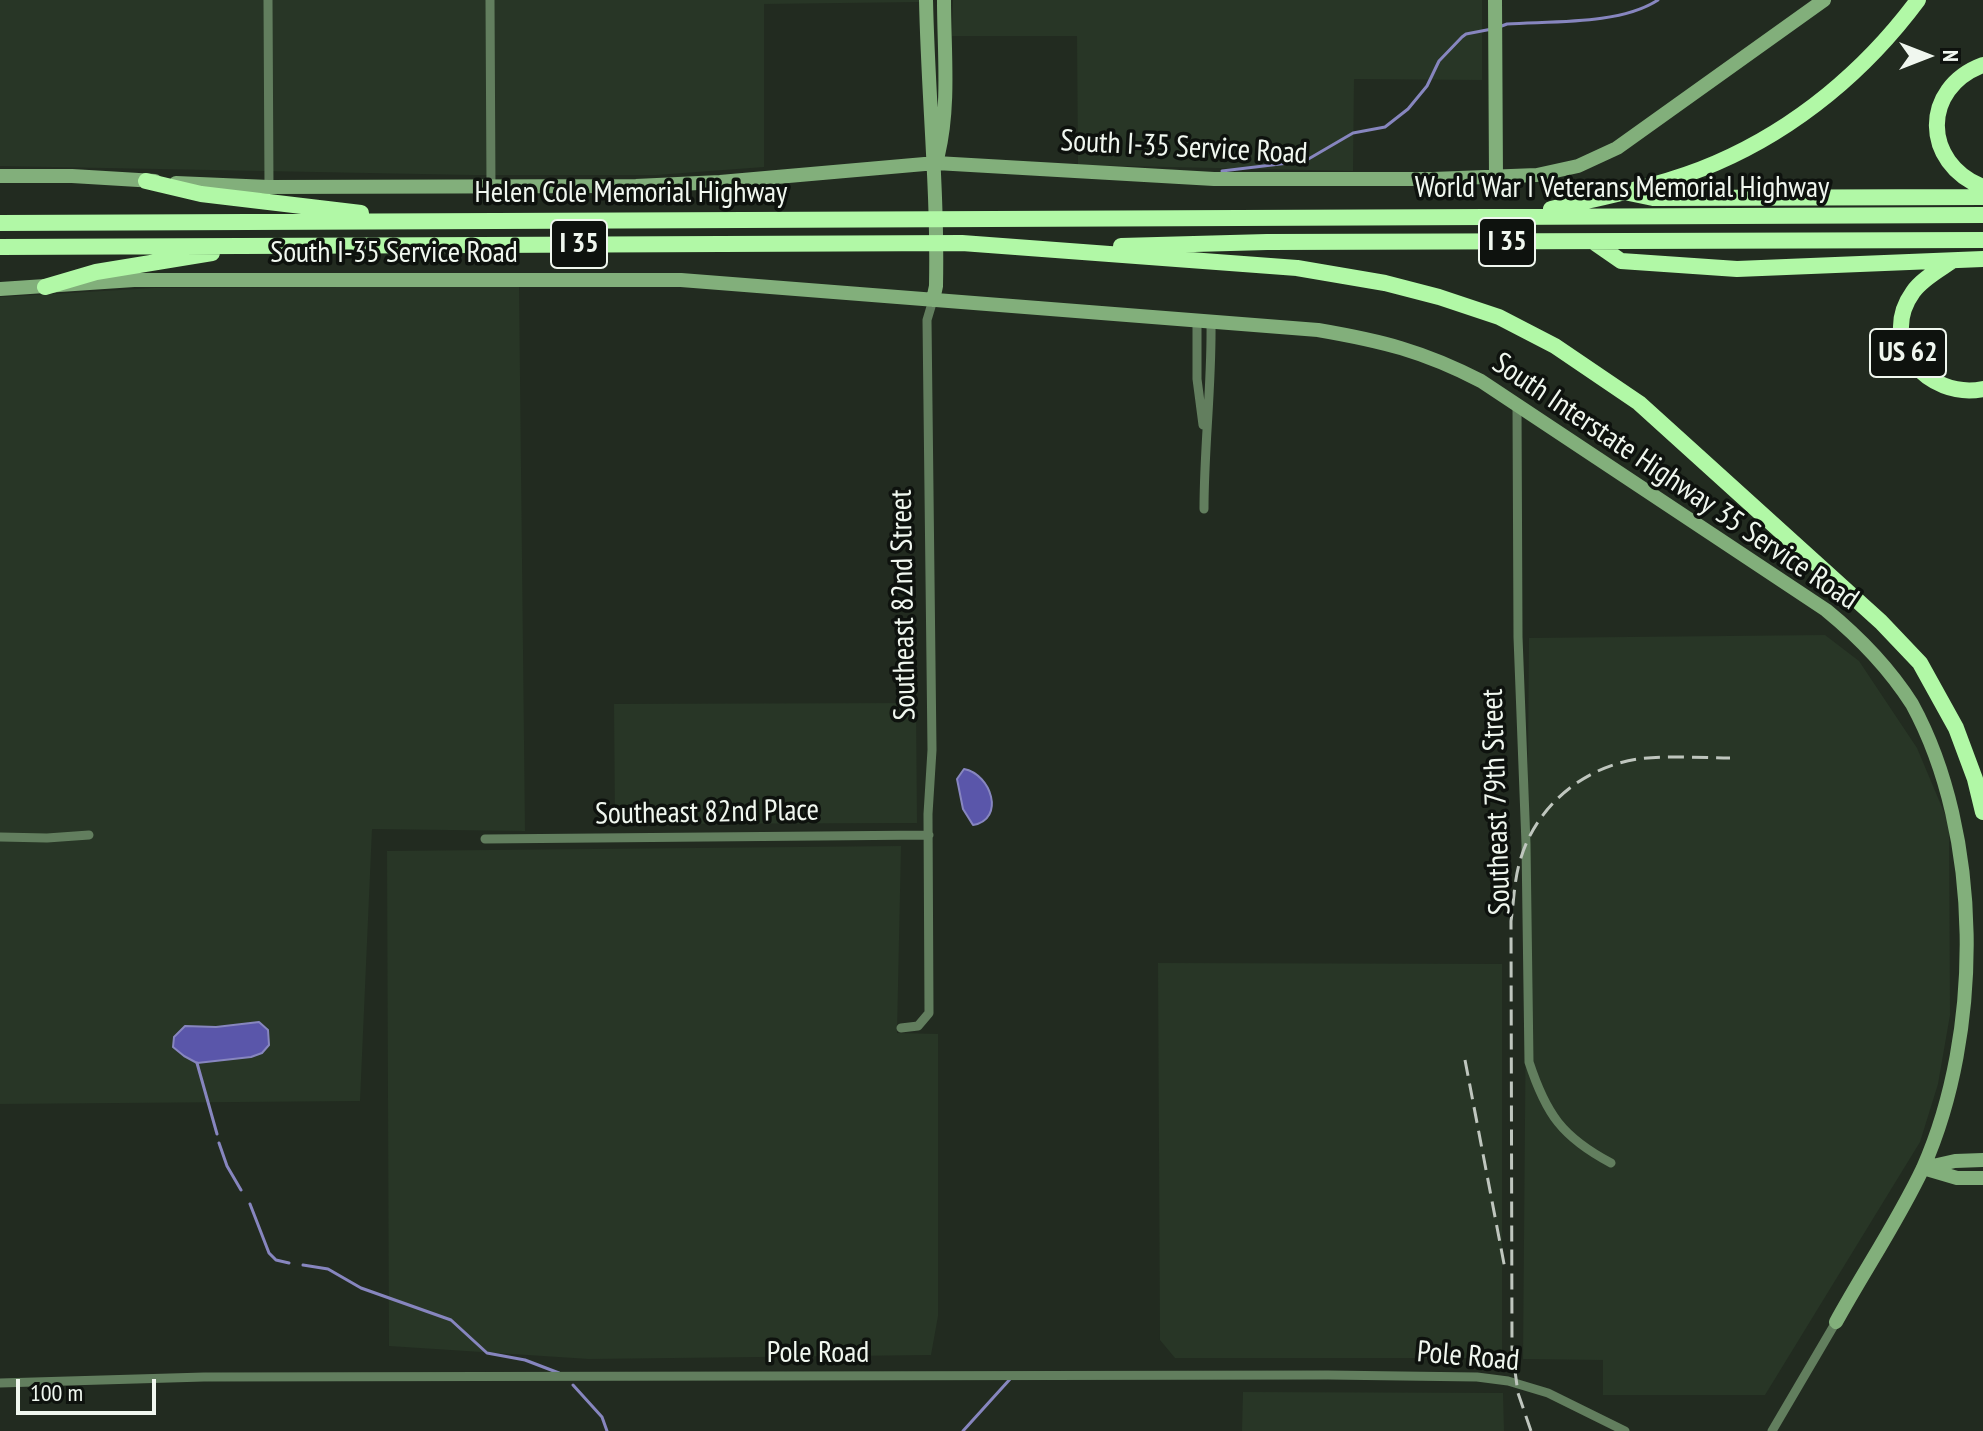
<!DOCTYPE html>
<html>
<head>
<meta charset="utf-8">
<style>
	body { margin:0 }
	#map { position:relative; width:1983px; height:1431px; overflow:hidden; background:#222b20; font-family:"PT Sans Narrow",sans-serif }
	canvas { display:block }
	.north { position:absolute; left:1887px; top:16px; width:80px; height:80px; -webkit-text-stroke:6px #0e120e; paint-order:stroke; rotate:90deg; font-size:22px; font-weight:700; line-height:32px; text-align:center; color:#f0f7ef }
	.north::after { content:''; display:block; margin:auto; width:28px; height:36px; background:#f0f7ef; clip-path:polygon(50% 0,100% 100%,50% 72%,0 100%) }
	.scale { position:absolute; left:16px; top:1379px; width:140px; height:36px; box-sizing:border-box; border:4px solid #f0f7ef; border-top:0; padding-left:10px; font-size:24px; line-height:28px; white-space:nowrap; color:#f0f7ef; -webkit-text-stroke:6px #0e120e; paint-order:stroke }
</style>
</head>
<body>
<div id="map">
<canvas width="1983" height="1431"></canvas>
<div class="north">N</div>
<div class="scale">100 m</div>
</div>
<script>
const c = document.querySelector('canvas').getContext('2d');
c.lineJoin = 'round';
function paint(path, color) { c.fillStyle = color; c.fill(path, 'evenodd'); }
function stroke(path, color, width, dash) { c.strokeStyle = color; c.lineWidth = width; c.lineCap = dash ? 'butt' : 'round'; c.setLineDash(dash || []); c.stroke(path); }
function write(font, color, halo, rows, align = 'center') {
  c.font = font + ' "PT Sans Narrow",sans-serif'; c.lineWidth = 7; c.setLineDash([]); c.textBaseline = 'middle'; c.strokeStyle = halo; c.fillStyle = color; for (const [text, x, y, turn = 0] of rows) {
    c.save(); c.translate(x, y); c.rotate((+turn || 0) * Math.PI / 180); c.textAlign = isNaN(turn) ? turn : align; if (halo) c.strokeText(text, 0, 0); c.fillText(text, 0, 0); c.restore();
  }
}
paint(new Path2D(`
	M0,0H920V2L764,4V167L656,175H473L0,166Z
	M953,0H1482V80L1354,79L1353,171L1078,165L1077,36H952Z
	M519,286L525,831L372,829L360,1101L0,1104V297L154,288Z
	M1825,635L1859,661L1917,748L1949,824L1950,1015L1938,1084L1920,1142L1765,1395H1603V1360L1523,1359L1529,638Z
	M916,703L917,823L615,824L614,704Z
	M901,846L897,1033L938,1034V1316L931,1355L589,1359L389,1346L387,851Z
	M1158,963L1502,964V1358H1175L1160,1340Z
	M1243,1392L1503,1393L1504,1431H1242Z`), '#283626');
const water = new Path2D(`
	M964,769C991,774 1006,819 973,825L963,809L957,779Z
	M259,1022L268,1030L269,1045L262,1053L251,1057L197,1063L184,1056L173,1047L174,1037L185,1026L216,1027Z`);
paint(water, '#5a56aa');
stroke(water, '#8786bf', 2);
stroke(new Path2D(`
	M1499,27L1507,24C1551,21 1620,25 1658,0
	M1222,171L1305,161L1353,133L1385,127L1408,109L1427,86L1439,61L1462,37L1466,34L1492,29
	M197,1063L217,1134
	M219,1143L227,1166L241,1190
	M250,1204L269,1253L276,1260L289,1263
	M303,1265L328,1269L361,1288L451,1320L487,1353L525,1360L559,1373
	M573,1385L602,1417L607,1431
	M963,1431L1011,1378`), '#8786bf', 3);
stroke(new Path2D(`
	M268,0L269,187
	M490,0L491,187
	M1197,321V379L1203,425
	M1517,405L1518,637L1526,844L1529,1062C1546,1114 1562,1137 1611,1163
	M1204,509C1204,446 1212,385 1211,322
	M0,837L47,838L89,835
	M485,839L929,835
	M901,1028L918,1026L929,1013L928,814L932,750L927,320L933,300
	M0,1383L204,1377L1328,1375L1477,1377L1508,1381L1548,1393L1625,1431
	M1772,1431L1836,1322`), '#627e5e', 9);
stroke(new Path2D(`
	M926,0C928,96 938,190 936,286L933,300
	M1495,0L1496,177
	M938,155C950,105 944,51 944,0
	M0,176H72L155,181
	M176,183L269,187L636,186L720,182L936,163L1214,179H1433L1537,175L1578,166L1617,148L1824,0
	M0,289L134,280H681L1318,330C1382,341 1423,351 1481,381L1826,610C1859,637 1889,668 1912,704C1983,834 1983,1033 1923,1168C1898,1221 1864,1271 1836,1322
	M1923,1168L1957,1178H1983
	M1924,1168L1955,1161L1983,1160`), '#82af7b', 14);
stroke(new Path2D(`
	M1983,65C1921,88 1922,163 1983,187
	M146,181L201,194L361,213
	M1629,193L1653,198L1983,197
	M1551,209C1606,196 1663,186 1716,163C1797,128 1866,70 1918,0
	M0,223L1983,215
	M1595,243L1621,261L1737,269L1983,259
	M1121,246L1267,242L1983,240
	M0,247L962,243L1297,268L1385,283L1439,297L1499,317L1555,346L1639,403L1881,622L1920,663L1956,728L1975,779L1983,812
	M1952,261C1939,270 1922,279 1913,292C1877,342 1928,400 1983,389
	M45,287L96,272L212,253`), '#b1f8a6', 16);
stroke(new Path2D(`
	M1465,1060L1505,1269
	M1531,1431L1518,1393L1512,1349L1511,921C1514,901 1514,881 1520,861C1535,807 1583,767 1638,759C1668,755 1700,758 1730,758`), '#bfc6be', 3, [16, 8]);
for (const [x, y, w] of [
	[1507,242,56],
	[579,244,56],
	[1908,353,76]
]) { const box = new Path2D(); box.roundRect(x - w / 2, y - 24, w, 48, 6); c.fillStyle = '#0e120e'; c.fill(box); stroke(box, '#f0f7ef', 2); }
write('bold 28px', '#f0f7ef', null, [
	["I 35",1507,242],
	["I 35",579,244],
	["US 62",1908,353]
]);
write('30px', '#f0f7ef', '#0e120e', [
	["South I-35 Service Road",1184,148,3],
	["World War I Veterans Memorial Highway",1622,188],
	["Helen Cole Memorial Highway",631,193],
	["South I-35 Service Road",394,253],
	["South Interstate Highway 35 Service Road",1675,482,34],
	["Southeast 82nd Street",904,605,-91],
	["Southeast 79th Street",1497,802,-92],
	["Southeast 82nd Place",707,813,-1],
	["Pole Road",818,1353],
	["Pole Road",1468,1357,5]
]);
</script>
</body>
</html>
